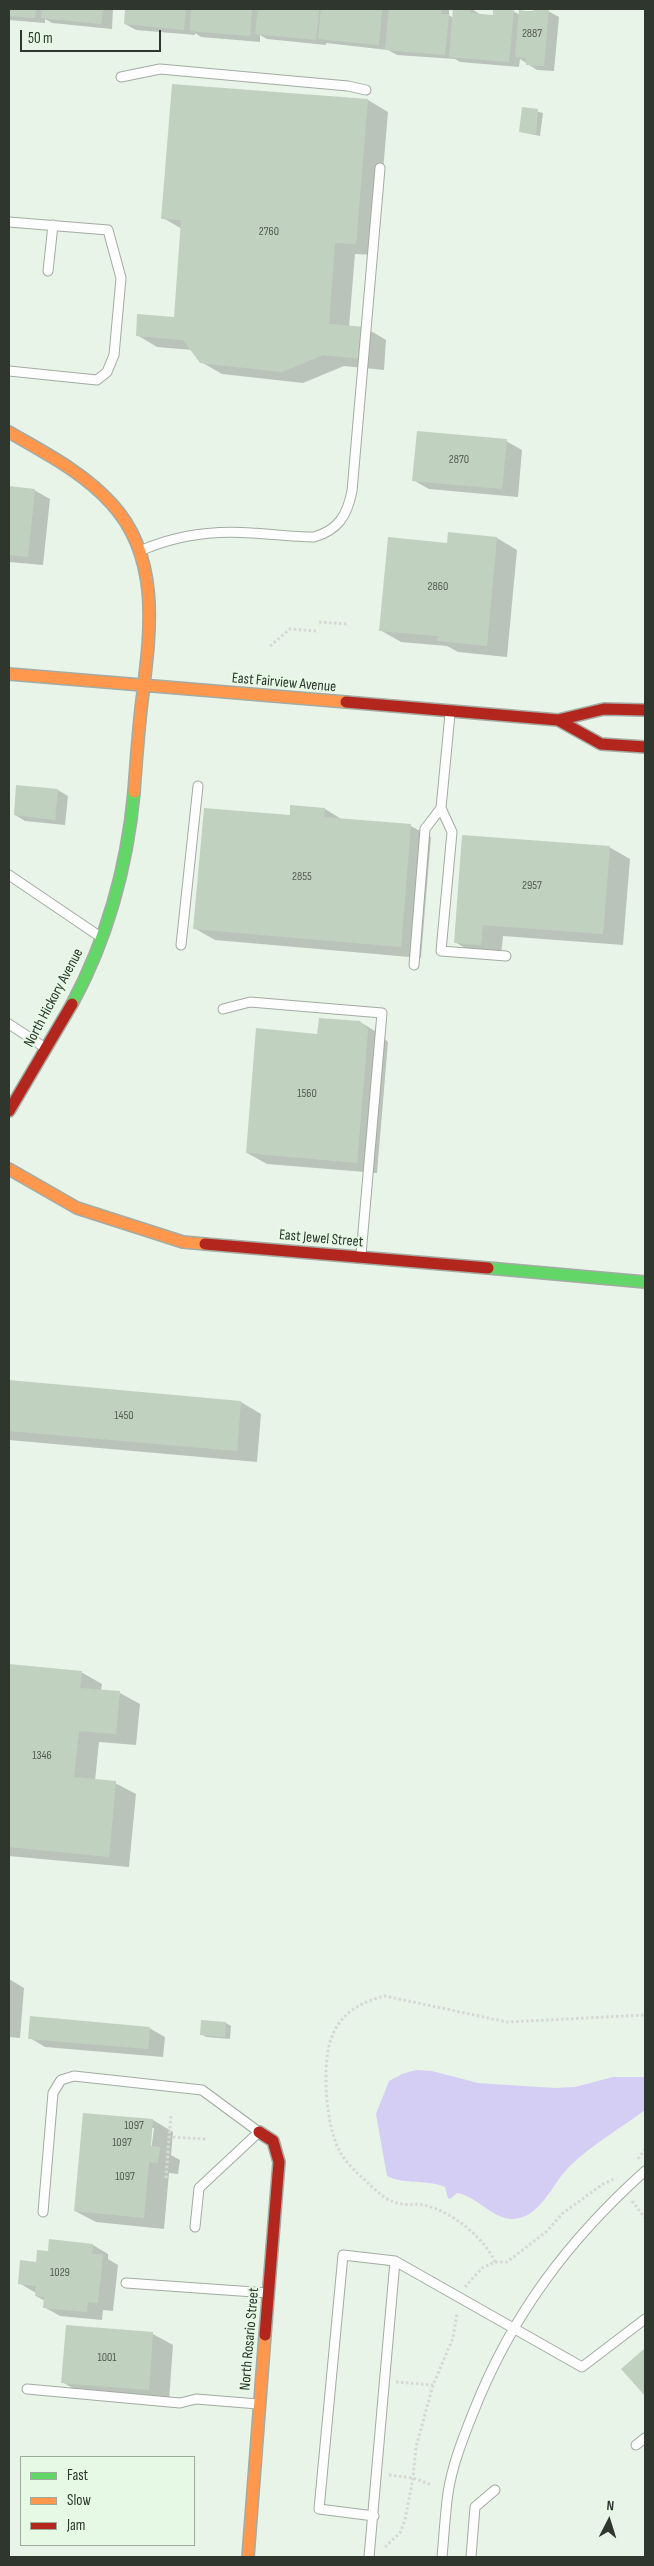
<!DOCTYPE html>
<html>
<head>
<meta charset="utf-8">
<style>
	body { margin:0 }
	#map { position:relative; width:654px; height:2566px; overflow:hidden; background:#e9f4e9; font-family:"Sofia Sans Condensed",sans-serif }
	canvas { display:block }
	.frame { position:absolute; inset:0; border:10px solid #2e362e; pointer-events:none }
	.legend { position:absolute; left:20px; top:2456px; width:175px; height:90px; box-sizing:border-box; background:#e5f9e4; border:1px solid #9cab9b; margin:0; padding:6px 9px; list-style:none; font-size:15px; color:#2e362e }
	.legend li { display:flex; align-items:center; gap:10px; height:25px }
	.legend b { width:25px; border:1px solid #9cab9b }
	.north { position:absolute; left:584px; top:2496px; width:50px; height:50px; -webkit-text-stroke:4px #e5f9e4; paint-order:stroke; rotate:5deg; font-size:14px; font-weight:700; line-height:20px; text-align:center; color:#2e362e }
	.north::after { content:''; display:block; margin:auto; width:18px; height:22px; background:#2e362e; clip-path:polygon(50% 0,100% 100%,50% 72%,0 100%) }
	.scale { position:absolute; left:20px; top:30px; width:141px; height:22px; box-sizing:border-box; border:2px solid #2e362e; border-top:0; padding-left:6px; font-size:15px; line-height:18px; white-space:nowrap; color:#2e362e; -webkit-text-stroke:4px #e5f9e4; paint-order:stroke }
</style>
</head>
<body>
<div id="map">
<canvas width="654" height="2566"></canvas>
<div class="frame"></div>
<ul class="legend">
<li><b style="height:6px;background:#63d668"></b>Fast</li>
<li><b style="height:6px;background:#ff974d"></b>Slow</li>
<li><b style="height:6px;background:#b3261e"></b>Jam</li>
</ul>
<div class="north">N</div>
<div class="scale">50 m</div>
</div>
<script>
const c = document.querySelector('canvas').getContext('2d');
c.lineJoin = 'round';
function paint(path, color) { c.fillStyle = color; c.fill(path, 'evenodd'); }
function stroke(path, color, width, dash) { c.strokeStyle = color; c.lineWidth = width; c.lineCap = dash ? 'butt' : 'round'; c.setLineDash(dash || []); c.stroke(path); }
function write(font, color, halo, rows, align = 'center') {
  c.font = font + ' "Sofia Sans Condensed",sans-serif'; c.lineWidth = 4; c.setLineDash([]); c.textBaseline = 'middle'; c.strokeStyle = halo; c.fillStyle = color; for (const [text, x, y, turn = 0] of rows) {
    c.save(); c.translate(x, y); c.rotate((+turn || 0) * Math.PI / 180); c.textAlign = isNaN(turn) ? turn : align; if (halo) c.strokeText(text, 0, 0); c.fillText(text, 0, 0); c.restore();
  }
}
paint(new Path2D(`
	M416,2070L432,2071L478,2083L555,2088L575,2087L613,2077H645V2110C620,2129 591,2145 569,2167C552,2184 540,2219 512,2219C491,2218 477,2196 457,2193L450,2199L448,2198L445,2187C426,2179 405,2185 387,2176L376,2114L389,2081L402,2074Z`), '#d5cef4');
paint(new Path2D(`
	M9,9H113L112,29L52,23L45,19V23L9,20Z
	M127,9H449V15L453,18L454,9H472L481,15L494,16L513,11L520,15V11H548L559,17L554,71L537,70L520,59L519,67L460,62L455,59L397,55L388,50L326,43V45L267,39L260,35V42L201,37L195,33V35L136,30L125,24Z
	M368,100L388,112L376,255L355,254L349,327L366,328L386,340L384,370L344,366L303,383L222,374L201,362L192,350L157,347L137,335L175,319L182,229L163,218Z
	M523,108L543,113L540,136L520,132Z
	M506,441L522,450L518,497L429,489L413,480Z
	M9,488L34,490L50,499L43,565L9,562Z
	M449,534L497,538L517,550L507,657L458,652L447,646L401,642L380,630L448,544Z
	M58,790L68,796L65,825L25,821L15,815Z
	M325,809L343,820L411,826L431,837L421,958L215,940L194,928L291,816Z
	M464,836L609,847L630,859L623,945L503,936L501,956L475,954L455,942Z
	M360,1022L380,1034L388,1042L377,1173L267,1164L247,1153L318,1035Z
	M9,1381L241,1402L261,1414L257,1462L9,1440Z
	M9,1665L81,1672L102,1684L101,1691L120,1693L140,1704L136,1745L99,1742L95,1781L115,1783L136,1794L129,1867L9,1856Z
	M9,1979L24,1988L20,2038L9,2037Z
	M226,2023L231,2026L230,2039L206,2037L201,2034Z
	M149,2028L165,2037L163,2057L45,2047L30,2038Z
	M153,2120L173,2132L171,2155L180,2160L178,2174L169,2173L164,2229L96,2222L75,2211ZM151,2128H154L151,2152H149Z
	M93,2245L108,2254V2259L118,2265L113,2311L103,2310L102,2320L60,2316L44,2307L45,2301L36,2296V2293L19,2283L49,2252Z
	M67,2326L153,2334L173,2345L169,2401L83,2394L62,2382Z`), '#0003');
paint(new Path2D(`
	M9,9H36L35,18L9,16Z
	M42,9H103L101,24L41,18Z
	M125,9H186L184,30L124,24Z
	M191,9H252L250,36L190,31Z
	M258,9H319L316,40L255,34Z
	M321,9H382L379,45L318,39Z
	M389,9H442L441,14L449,15L445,55L385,50Z
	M453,9H471L470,13L493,15V9L514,10L509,62L449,57Z
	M534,9H549L544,66L526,65V58L515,57L519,10L533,12Z
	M172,84L368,99L356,244L335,243L329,324L367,327L364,359L323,355L282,372L200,363L183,340L136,336L137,314L174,317L181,220L161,219Z
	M522,107L538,109L536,134L519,132Z
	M417,431L507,439L502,489L412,481Z
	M9,486L35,489L28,557L9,555Z
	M448,532L497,537L487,646L437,641L438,636L379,631L388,537L447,543Z
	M16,785L58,789L55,820L14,815Z
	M290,805L325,808L324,817L411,824L401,947L193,929L204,808L290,815Z
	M462,835L610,846L603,934L483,925L481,945L454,943Z
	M319,1018L360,1021L368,1030L357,1163L246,1153L256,1028L317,1034Z
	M9,1380L241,1401L237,1451L9,1431Z
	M9,1664L82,1671L80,1688L120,1691L116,1734L79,1731L74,1777L116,1781L109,1857L9,1847Z
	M30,2016L150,2027L148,2049L28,2039Z
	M201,2020L226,2022L225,2037L200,2035Z
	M83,2113L153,2119L151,2146L160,2147L158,2163L149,2162L144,2218L74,2211Z
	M49,2239L93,2244L92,2254H103L98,2303L88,2302L87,2312L43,2308L44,2297L35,2296L36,2286L18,2284L20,2260L36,2262L37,2250L48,2251Z
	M66,2325L153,2332L149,2390L61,2383Z
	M645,2348V2396L621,2369Z`), '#c1d1c0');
const lane = new Path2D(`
	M121,77L160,69L348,86L366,90
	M9,222L108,230L121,278L114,355L107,372L97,380L9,371
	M48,271L53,225
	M142,550C177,535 214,530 252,533C273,534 293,537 314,537C338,530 347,516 352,491L380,168
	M450,714L441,808L452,832L441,951L506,956
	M9,875L102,938
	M181,945L198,786
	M414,965L425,829L441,808
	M223,1009L250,1002L382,1013L361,1255
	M9,1024L44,1047
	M43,2212L53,2093L61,2080L74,2076L202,2090L259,2132L199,2188L195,2227
	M126,2283L268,2293
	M27,2389L180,2403L196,2399L258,2404
	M636,2445L645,2438
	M374,2516L319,2509L343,2255L395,2261L582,2367L645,2319
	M369,2557L395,2261
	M442,2557C444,2536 445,2514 448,2493C452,2466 463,2438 473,2413C511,2316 568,2240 645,2171
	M471,2557L475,2507L495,2490`);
const fast = new Path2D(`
	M72,1004C108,937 127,868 134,792
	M488,1268L645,1282`);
const slow = new Path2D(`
	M9,432C45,453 83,472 111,503C164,560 149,640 141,709C138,737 136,764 134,792
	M9,674L346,702
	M9,1169L77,1208L183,1242L205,1244
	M248,2557L265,2335`);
const jam = new Path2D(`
	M346,702L558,720L604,709L645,710
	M558,720L601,744L645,747
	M9,1111L72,1004
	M205,1244L488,1268
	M259,2132L273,2141L279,2162L265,2335`);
stroke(lane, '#a3aba3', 11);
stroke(fast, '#a3aba3', 14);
stroke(slow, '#a3aba3', 14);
stroke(jam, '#a3aba3', 14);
stroke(new Path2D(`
	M319,622L347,624
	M270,646L290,629L316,631
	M171,2116L169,2137L206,2139
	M638,2159L645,2149
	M166,2178L169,2137
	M632,2201L645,2218
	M495,2262C484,2237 450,2210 423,2205C415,2203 406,2206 397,2203C385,2200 375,2190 366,2181C356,2172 345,2162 339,2150C326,2124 322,2070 330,2042C338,2015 359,2002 385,1996L507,2022L645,2015
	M465,2287L482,2268L495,2262H507L547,2231L563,2213L603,2184L616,2178
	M396,2382L433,2385
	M389,2475L413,2478L432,2485
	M385,2547L400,2533L405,2520L413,2478L416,2447L433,2385L453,2338L457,2313`), '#d5d8d5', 3, [2.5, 2.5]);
stroke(lane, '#fcfdfc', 9);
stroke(fast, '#63d668', 11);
stroke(slow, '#ff974d', 11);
stroke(jam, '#b3261e', 11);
write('12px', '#535d52', null, [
	["2887",532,34],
	["2760",269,232],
	["2870",459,460],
	["2860",438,587],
	["2855",302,877],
	["2957",532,886],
	["1560",307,1094],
	["1450",124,1416],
	["1346",42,1756],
	["1097",134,2126],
	["1097",122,2143],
	["1097",125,2177],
	["1029",60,2273],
	["1001",107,2358]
]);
write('15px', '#2e362e', '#e5f9e4', [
	["East Fairview Avenue",284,683,5],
	["North Hickory Avenue",54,998,-62],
	["East Jewel Street",321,1239,5],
	["North Rosario Street",250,2339,-85]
]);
</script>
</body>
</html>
